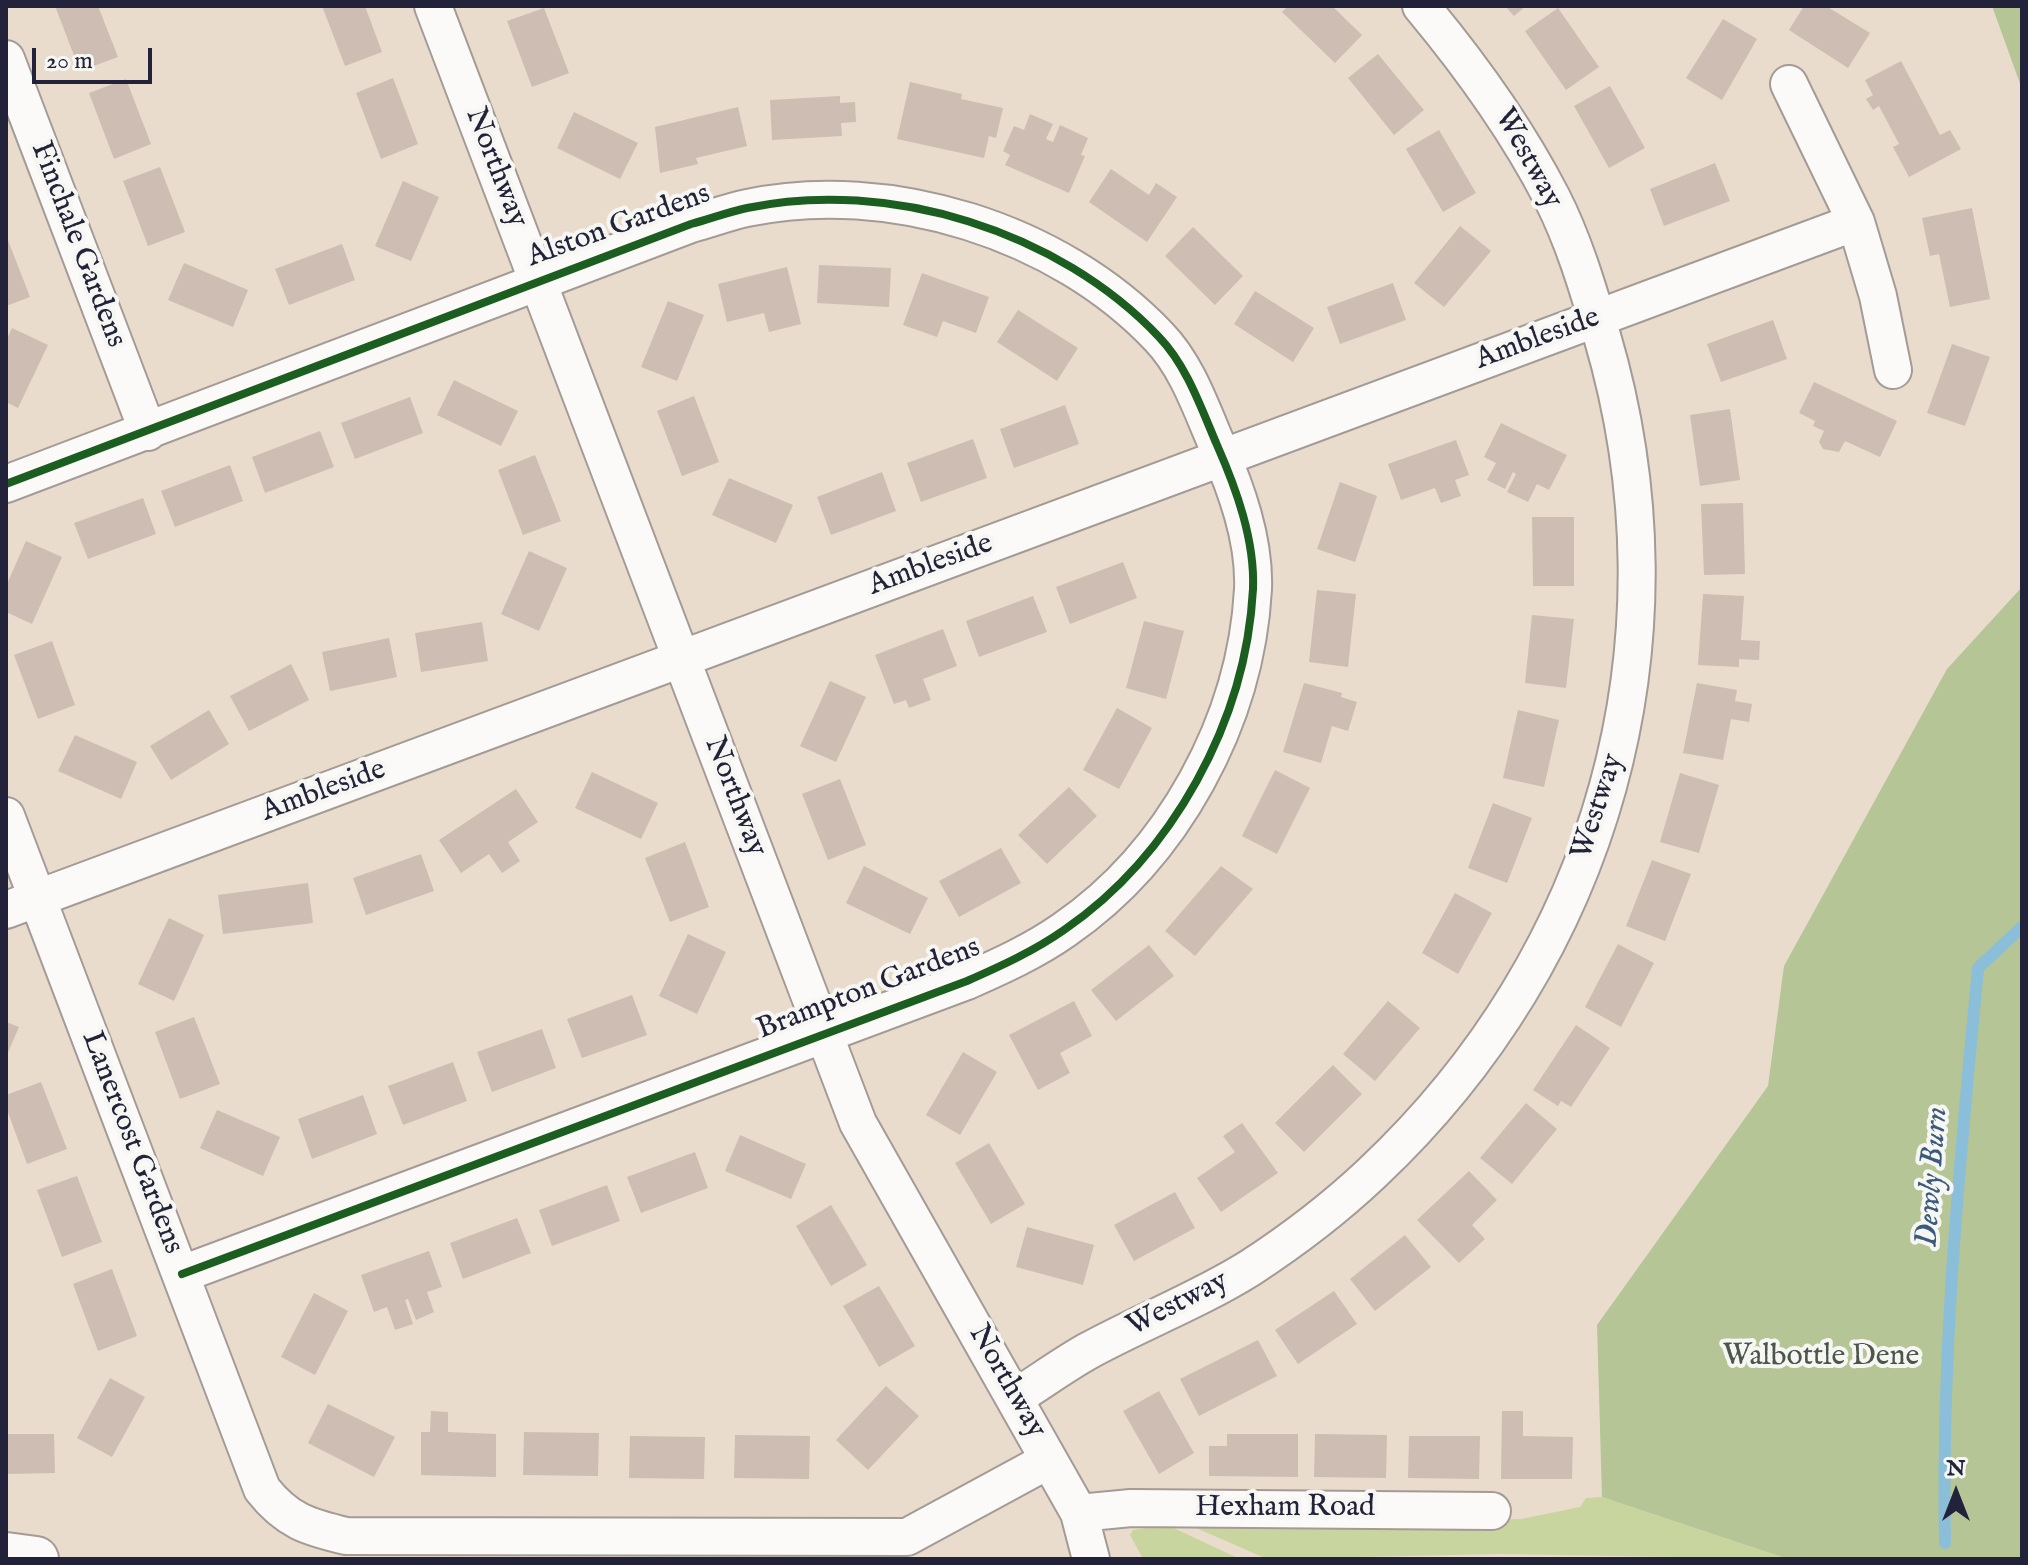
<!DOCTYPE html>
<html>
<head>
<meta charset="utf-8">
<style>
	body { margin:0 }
	#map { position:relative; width:2028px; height:1565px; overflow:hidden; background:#e9dccd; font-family:"IM FELL English",serif }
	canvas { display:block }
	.frame { position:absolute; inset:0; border:8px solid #22223b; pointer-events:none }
	.north { position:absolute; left:1916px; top:1453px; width:80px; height:80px; -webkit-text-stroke:6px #f6f6f2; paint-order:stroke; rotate:0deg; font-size:22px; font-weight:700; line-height:32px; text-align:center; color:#22223b }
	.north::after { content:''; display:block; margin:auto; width:28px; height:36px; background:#22223b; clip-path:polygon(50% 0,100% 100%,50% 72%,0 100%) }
	.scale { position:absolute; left:32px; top:48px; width:120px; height:36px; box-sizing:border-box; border:4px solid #22223b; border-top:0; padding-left:10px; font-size:24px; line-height:28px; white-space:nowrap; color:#22223b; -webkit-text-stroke:6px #f6f6f2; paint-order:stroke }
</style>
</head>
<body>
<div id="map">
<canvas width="2028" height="1565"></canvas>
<div class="frame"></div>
<div class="north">N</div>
<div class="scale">20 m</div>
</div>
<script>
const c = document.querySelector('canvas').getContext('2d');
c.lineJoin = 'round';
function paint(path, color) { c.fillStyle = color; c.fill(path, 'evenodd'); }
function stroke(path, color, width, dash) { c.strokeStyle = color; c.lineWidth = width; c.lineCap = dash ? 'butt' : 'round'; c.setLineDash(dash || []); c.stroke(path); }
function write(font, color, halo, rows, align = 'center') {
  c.font = font + ' "IM FELL English",serif'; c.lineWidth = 8; c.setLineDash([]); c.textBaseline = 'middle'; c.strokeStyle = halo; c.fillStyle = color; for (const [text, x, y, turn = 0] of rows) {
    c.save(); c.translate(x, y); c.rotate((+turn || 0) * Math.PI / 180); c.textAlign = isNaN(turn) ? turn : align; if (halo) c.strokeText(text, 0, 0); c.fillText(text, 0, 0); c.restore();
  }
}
paint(new Path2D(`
	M1602,1497L1788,1559L1500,1554L1267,1559L1194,1527L1521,1519L1580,1507L1586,1498Z
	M1167,1525L1240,1559H1143L1130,1535L1133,1530Z`), '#c9d59e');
paint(new Path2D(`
	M1992,6H2022V89Z
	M2022,587V1559H1788L1602,1497L1597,1325L1768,1086L1784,966L1947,669Z`), '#b5c595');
stroke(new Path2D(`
	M1945,1543C1941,1351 1960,1159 1978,968L2022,927`), '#8bbed8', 12);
paint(new Path2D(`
	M55,6H98L118,57L80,71Z
	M322,6H365L382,52L345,66Z
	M1288,6H1332L1362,35L1335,63L1282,12Z
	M1505,6H1526L1514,16Z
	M1804,6H1826L1870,33L1848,68L1789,30Z
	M544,8L569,73L532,87L507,21Z
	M1558,8L1599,67L1566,90L1525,31Z
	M1723,19L1757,39L1722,100L1686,78Z
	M1378,54L1424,110L1394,135L1348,78Z
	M1901,61L1940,135L1950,130L1961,149L1909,177L1893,147L1899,144L1879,106L1873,110L1866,99L1873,95L1865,80Z
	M393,78L418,144L381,159L356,93Z
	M126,79L151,144L114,159L89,93Z
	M910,82L962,94L961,99L1003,108L996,138L989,136L984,158L897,139Z
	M1610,86L1645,148L1609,168L1574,106Z
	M840,96V103L855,102L856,122L841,123L842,136L772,140L770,100Z
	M738,107L747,146L696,158L698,164L660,173L655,127Z
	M574,112L638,143L620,179L557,148Z
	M1030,114L1053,124L1046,139L1053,142L1060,125L1088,138L1081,155L1085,156L1069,193L1005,165L1010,155L1003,151L1014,126L1024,130Z
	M1439,130L1476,193L1443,212L1406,149Z
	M1715,163L1730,201L1664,226L1650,189Z
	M160,167L185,232L148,246L123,181Z
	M1111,169L1149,195L1156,183L1177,197L1147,242L1089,202Z
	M403,181L439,197L411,261L375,246Z
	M1972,208L1990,299L1950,307L1939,254L1930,256L1922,218Z
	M1460,226L1491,251L1444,307L1414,283Z
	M1193,227L1243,276L1215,305L1165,256Z
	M6,235L30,297L6,306Z
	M342,244L355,280L289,305L275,269Z
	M184,263L248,290L233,327L168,300Z
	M819,265L891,268L889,307L817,303Z
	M787,267L801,324L769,332L764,313L727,322L718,284Z
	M922,273L989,297L976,333L943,321L937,337L903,325Z
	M1393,283L1406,320L1340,344L1327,307Z
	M1255,291L1314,328L1293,362L1234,324Z
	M668,301L704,315L677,381L641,367Z
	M1018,310L1078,348L1057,381L997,342Z
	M1773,320L1787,359L1721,382L1707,344Z
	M12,328L48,345L18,408L6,402V341Z
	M1952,344L1990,357L1965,426L1927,413Z
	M454,380L518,411L501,446L437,415Z
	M1814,382L1897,421L1880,457L1845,441L1839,452L1823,449L1819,442L1824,431L1813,426L1815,421L1799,413Z
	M694,396L719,462L682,476L657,411Z
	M410,397L423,433L355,459L341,423Z
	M1065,405L1079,444L1014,468L1000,429Z
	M1730,409L1740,480L1700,486L1690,415Z
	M1501,423L1567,455L1549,490L1537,484L1528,502L1507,492L1516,474L1513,472L1505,489L1487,480L1496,463L1484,457Z
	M320,431L334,467L265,493L252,457Z
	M973,439L987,478L921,502L907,463Z
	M1456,440L1469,475L1455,480L1461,496L1441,503L1435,488L1401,500L1388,464Z
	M535,455L561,521L523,535L498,470Z
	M230,465L243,501L175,527L161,491Z
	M882,472L896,511L831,535L817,497Z
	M729,478L793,505L776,543L712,515Z
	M1340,482L1377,496L1355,562L1317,549Z
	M143,498L156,534L88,559L74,523Z
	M1743,503L1745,574L1704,575L1701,504Z
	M1532,517H1574V586H1533Z
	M26,541L62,557L32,624L6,612V586Z
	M529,551L567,568L539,631L501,614Z
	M1123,562L1137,598L1070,624L1056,587Z
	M1317,590L1356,594L1348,667L1309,662Z
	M1703,594L1744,596L1741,640L1760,641L1759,660L1739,659V667L1698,665Z
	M1033,596L1047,632L979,657L966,621Z
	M1532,615L1574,619L1566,688L1525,683Z
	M1144,621L1184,631L1166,699L1126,688Z
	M482,622L488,661L421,672L415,633Z
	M943,629L957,666L923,679L931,700L909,708L906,700L894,704L875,655Z
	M389,638L397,677L330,691L322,652Z
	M52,641L75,705L38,719L14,655Z
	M291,664L309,700L249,731L230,696Z
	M830,681L866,697L836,762L800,746Z
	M1304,683L1342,693L1341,697L1357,702L1348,731L1332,726L1321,763L1283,752Z
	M1697,683L1737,690L1735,701L1752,704L1749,722L1731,719L1723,760L1683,753Z
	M1117,708L1152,728L1119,789L1083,770Z
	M209,710L229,744L171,780L150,746Z
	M1518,710L1559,720L1544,787L1503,778Z
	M75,735L137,762L121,799L58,771Z
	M1275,770L1310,788L1277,854L1242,836Z
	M592,772L658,803L641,839L575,808Z
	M1680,773L1719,785L1699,853L1660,842Z
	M840,779L866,845L828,860L802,794Z
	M1069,787L1097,816L1047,864L1018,835Z
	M516,789L538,822L508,842L520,861L502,873L489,854L461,873L439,840Z
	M1493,803L1532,818L1507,883L1468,868Z
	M685,842L709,907L670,922L645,858Z
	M1001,848L1021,883L959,917L939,881Z
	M421,854L434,891L366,915L353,878Z
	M1652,860L1691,874L1665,941L1626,926Z
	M864,866L928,898L910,934L846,903Z
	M1221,866L1253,889L1195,956L1165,931Z
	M308,883L313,923L223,934L218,895Z
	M1455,893L1492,913L1458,974L1422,953Z
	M169,918L204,935L174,1001L138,984Z
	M688,934L726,952L697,1014L659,996Z
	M1618,944L1654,963L1621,1027L1585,1007Z
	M1149,945L1174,976L1116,1021L1091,990Z
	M632,995L647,1035L582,1058L567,1019Z
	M1074,1001L1092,1036L1060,1053L1070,1073L1038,1090L1009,1035Z
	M1388,1001L1420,1028L1375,1081L1343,1054Z
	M194,1017L220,1084L180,1099L155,1032Z
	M6,1022L19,1027L6,1057Z
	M1576,1025L1610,1048L1571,1107L1561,1101L1558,1106L1533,1090Z
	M542,1029L556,1068L492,1092L477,1052Z
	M963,1052L997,1072L960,1135L926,1115Z
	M453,1062L467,1101L403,1125L388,1086Z
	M1333,1065L1362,1094L1304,1152L1275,1123Z
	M41,1082L67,1149L27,1164L6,1107V1095Z
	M363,1095L377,1134L312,1159L298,1119Z
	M1526,1103L1557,1129L1512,1184L1480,1158Z
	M217,1110L280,1137L263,1176L200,1148Z
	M1242,1123L1278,1173L1221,1212L1197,1178L1235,1152L1223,1136Z
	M740,1135L806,1164L791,1199L725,1171Z
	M989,1143L1025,1204L991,1224L955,1163Z
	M695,1152L708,1188L641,1213L627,1177Z
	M1469,1171L1497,1200L1472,1225L1485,1239L1459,1263L1417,1220Z
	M77,1176L102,1242L62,1257L37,1190Z
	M607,1185L620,1221L552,1246L539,1210Z
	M1175,1192L1195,1228L1134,1261L1114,1225Z
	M831,1205L867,1265L831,1286L796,1226Z
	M517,1218L531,1253L463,1279L450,1243Z
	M1027,1227L1094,1245L1083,1285L1016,1267Z
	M1405,1235L1431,1267L1375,1311L1350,1279Z
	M429,1251L442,1287L427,1292L434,1312L416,1320L408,1299L405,1300L413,1324L395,1330L387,1307L374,1312L361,1275Z
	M112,1269L137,1336L98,1351L73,1284Z
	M879,1286L915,1346L879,1367L843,1306Z
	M1334,1291L1357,1324L1298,1364L1275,1330Z
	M314,1293L348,1311L315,1375L281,1357Z
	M1258,1340L1277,1376L1199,1416L1180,1379Z
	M110,1378L145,1397L112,1457L77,1438Z
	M886,1386L919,1416L868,1470L836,1440Z
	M1159,1391L1194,1453L1159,1474L1123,1411Z
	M328,1404L395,1437L374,1477L308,1443Z
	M431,1411L448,1412V1432L496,1434V1477L421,1475V1432H430Z
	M1502,1411H1523V1436L1573,1437L1572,1479H1501Z
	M524,1432L599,1433L598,1476L523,1475Z
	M6,1434H54L55,1473L6,1474Z
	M1227,1434H1298V1477L1209,1476V1446H1227Z
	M1315,1434L1387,1435L1386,1478L1314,1477Z
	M735,1435L810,1436L809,1479L734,1478Z
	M630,1436L705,1437L704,1479L629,1478Z
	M1409,1436H1480L1479,1479L1408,1478Z`), '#cebdb2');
const minor = new Path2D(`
	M433,6L858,1123L1079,1513L1091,1559
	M6,59L148,432
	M1789,84L1856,222L1878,296L1893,370
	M6,484L691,224C710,219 728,212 747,208C889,178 1059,231 1159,337C1187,366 1201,408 1217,445C1236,488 1255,540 1253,589C1246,721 1173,855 1064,930C1034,951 1001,966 967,981L182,1274
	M6,816L262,1489C287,1521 308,1527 346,1536L907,1537L1049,1460
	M6,910L1856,222
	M1016,1397C1040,1382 1063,1365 1088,1351C1141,1322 1199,1300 1250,1268C1293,1240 1335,1208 1372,1173C1604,955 1692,641 1602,336C1588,289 1574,241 1552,198C1516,128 1471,66 1421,6
	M1079,1513L1131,1508L1492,1511`);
const secondary = new Path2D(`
	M6,1555L36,1559`);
stroke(minor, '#a39b95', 40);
stroke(secondary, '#a39b95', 48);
stroke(minor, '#fcfaf8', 36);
stroke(secondary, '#fcfaf8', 44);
stroke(new Path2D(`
	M6,484L691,224C710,219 728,212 747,208C889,178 1059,231 1159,337C1187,366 1201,408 1217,445C1236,488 1255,540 1253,589C1246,721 1173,855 1064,930C1034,951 1001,966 967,981L182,1274`), '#1b5e20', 8);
write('30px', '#22223b', '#f6f6f2', [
	["Westway",1527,159,61],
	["Northway",495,168,69],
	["Alston Gardens",619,227,-20],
	["Finchale Gardens",77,245,69],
	["Ambleside",1538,340,-20],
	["Ambleside",931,566,-20],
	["Ambleside",324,792,-20],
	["Northway",734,797,69],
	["Westway",1599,807,-72],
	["Brampton Gardens",869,990,-21],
	["Lanercost Gardens",131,1143,69],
	["Westway",1178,1305,-27],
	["Northway",1006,1382,60],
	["Hexham Road",1285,1509]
]);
write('30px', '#4c564d', '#f6f6f2', [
	["Walbottle Dene",1821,1358]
]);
write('italic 32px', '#3c5b7c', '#f6f6f2', [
	["Dewly Burn",1934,1177,-86]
]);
</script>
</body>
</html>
